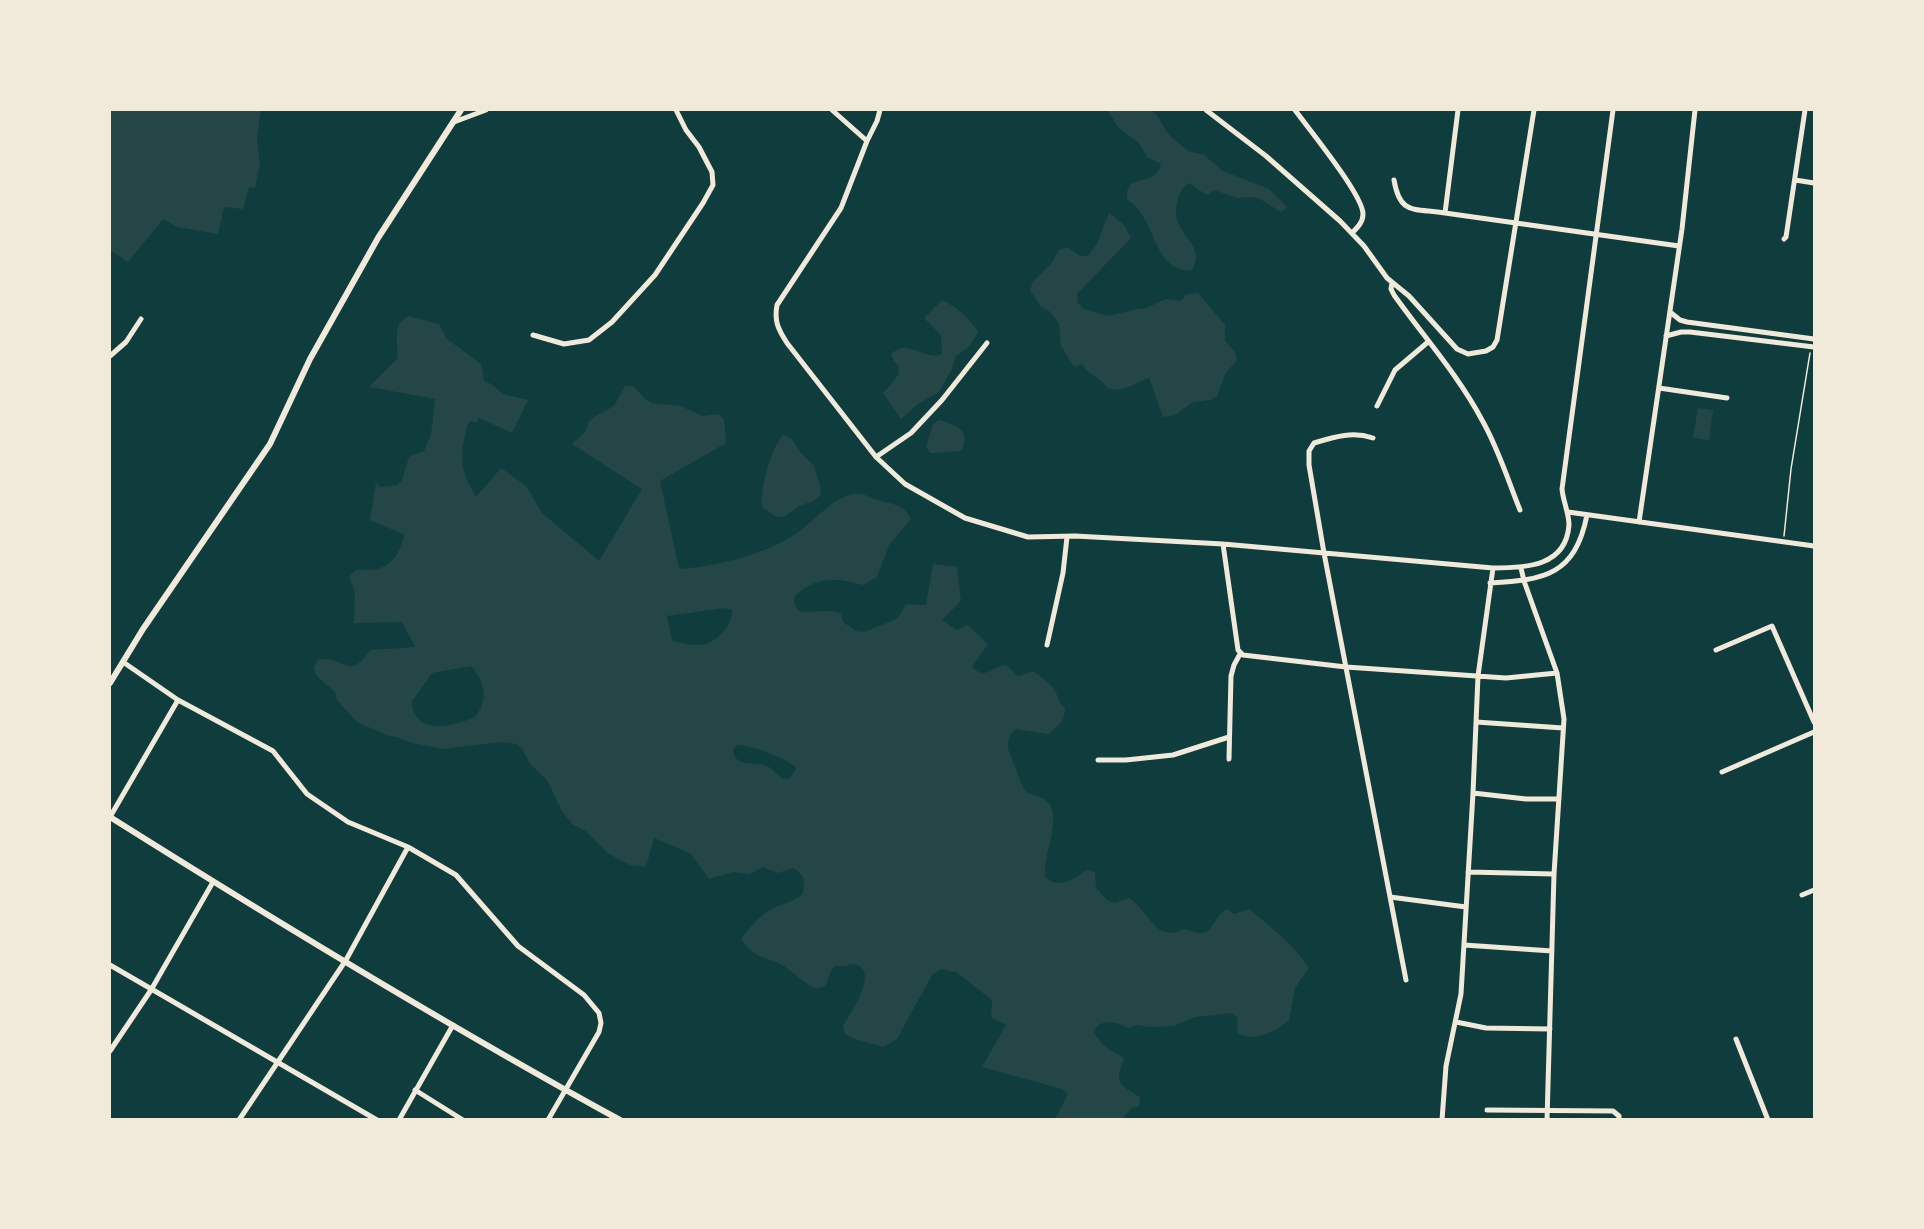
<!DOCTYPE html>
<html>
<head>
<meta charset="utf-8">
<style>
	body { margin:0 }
	#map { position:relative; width:1924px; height:1229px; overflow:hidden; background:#0f3d3e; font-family:"Space Grotesk",sans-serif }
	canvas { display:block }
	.frame { position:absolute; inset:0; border:111px solid #f1e9da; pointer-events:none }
</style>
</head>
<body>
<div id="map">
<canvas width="1924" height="1229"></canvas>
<div class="frame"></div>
</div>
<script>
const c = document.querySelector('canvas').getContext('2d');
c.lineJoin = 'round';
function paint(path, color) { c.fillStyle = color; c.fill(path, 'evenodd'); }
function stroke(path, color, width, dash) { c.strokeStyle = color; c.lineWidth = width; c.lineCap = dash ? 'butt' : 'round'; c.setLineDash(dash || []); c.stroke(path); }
paint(new Path2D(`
	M110,110H261L257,138L260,164L255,188L249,187L243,209L224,207L218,234L177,227L163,219L128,262L110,250Z
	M1107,110H1150L1156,114L1169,135L1188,151L1204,155L1223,171L1269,189L1287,207L1281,212L1260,199L1252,197L1237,198L1214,190L1208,195C1200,192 1196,186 1188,183C1181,189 1179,195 1177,204C1170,236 1208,242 1192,270C1152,274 1156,214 1127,200V191L1131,184C1143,178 1158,180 1161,164L1147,157L1139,143L1119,128Z
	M1109,213L1124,225L1131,238L1077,294L1078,303L1084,309L1109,316L1136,309H1144L1166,299L1181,301L1185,295L1198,293L1225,325V341L1235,352L1237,360L1226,373L1217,396L1210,400L1193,402L1175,415L1163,417L1149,378C1138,382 1119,395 1107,387C1105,386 1102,381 1100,380C1093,374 1087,373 1082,364L1074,367L1061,346L1059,323L1049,311L1041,307L1030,290L1033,282L1051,264L1059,250L1067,247L1080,256H1088L1097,244Z
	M942,300C955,306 971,319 978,332L969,347L956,356L951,371L939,392L918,404L901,419L883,393L893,382L898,375L899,367L894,361L891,354C910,337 924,362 942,354L941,335L924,318Z
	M408,316L439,324L447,339L481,364L484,381L491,384L503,394L528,400L512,433L479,418L476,423L471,421L467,425C460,458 459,468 476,497L501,468L526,486L542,513L599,561L642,489L572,444L586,431L588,423L594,417L614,406L625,386H633L644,398L651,403L681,406L702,416L718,414L724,419L726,443L660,481L679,569C719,566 763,555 797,533C815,521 832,497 855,494C863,493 869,497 877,500C891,504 904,504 911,519L889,545L877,577L863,585C836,578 816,576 795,596L794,603L799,611C813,614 824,608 841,613L843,622L856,631L864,632L894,620L900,615L906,604L926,605L933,564L957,567L961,601L942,620L956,630L968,625L988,644L972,667C986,680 992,667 1006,665L1018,676L1033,671C1040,676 1050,683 1055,691C1059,698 1058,703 1065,708C1065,722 1058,726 1048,734L1015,729C1002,744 1010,753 1016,769C1019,778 1022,785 1026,792C1033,795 1042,797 1048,802C1062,819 1043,854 1045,877C1059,890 1074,879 1087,870L1095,872L1096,888L1107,900L1115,903L1129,898C1150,911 1155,944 1184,929C1189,930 1193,932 1198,933C1213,936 1214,916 1227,909L1234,914L1249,909C1271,927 1293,944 1309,968L1295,988L1289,1020C1274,1033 1255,1042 1237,1033L1238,1018L1232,1013L1195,1017L1174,1026L1151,1027L1136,1025L1128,1028C1117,1022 1109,1020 1098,1025L1094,1033C1105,1049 1109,1049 1124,1058C1113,1084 1120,1085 1140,1097L1139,1106L1131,1108L1123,1119H1055L1068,1094L1062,1089L982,1067L1006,1025L991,1017L992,1000L956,972L941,969L932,975L897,1039L883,1047L852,1038L845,1034L843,1026C850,1015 882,967 853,964C849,964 849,965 845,966C843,966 837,965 836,966C826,970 832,989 817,988C808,987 791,970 782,965C772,959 759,958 750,950C746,946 744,942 741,939C749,928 757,919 768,911C780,904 793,902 803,894C805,882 805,874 793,868L778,873L763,867L749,874L733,872L709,879L690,853L654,838L646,867L630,865L609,854L587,832L572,824L562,811L547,780L530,764L523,750L517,744L500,742L443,749L412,743L397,737L389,736L359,723L353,718L337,700L335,692L316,675L314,667L318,660C345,654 348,683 370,650L415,647L402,622L354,623L355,591L349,577C358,566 359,571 370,570C393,568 398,554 405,535L370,520L376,483L380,487L397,485L402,480L409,457L424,451L431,435L435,399L369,387L398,358C398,341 391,326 408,316ZM725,608L732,610C733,623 719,640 706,644C696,647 681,643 672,641L667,616ZM471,666C485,682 489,700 475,717C453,727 413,736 412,701L432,673ZM736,745C752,745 782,757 795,766L796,769L790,778L783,779C778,775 773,769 767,766C754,761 735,768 733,750Z
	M1698,408L1713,410L1709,440L1693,438Z
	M940,420C957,426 972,431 961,451L930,453L926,447L933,424Z
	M783,435L792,439L801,453L814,466L821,489L820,496L813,501L799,506L784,517L775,516L762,507C759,492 772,446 783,435Z`), '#244646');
stroke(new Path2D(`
	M1784,536L1791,469L1810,353`), '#f1e9da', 1.5);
stroke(new Path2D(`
	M832,110L867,141
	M880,110L877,121L867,141L841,208L777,305C774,321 778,329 787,343L876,457L905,484L965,518L1028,537L1075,536L1223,544L1493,568L1478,676L1473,793L1461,994L1446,1066L1442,1120
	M1206,110L1266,156L1340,221L1364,246L1387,278L1409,296L1457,349L1468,354L1486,351L1493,347L1497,340L1534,110
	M1295,110C1308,128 1363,195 1363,214C1363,222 1358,227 1352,233
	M1458,110L1445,213L1679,246
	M454,122L486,110
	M1394,180C1400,216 1415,208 1445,213
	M1795,180L1814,183
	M1784,239L1786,237L1805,110
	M1392,283L1391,289L1394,295C1424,337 1458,375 1482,420C1498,448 1508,480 1520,510
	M1670,312L1680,320L1687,322L1814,339
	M533,335L564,344L589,340L612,322L655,275L703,203L713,185L712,172L699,147L686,130L676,110
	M1666,336L1681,332H1690L1814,347
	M110,356L126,342L141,319
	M1659,388L1727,398
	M1377,406L1395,370L1428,342
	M1373,438C1352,431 1334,437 1314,443L1309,451V465L1324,553L1406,980
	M876,457L911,433L942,400L987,343
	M1568,512L1814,546
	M1639,522L1682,229L1695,110
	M1223,544L1238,650L1243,655L1346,667L1506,678L1557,673
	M1493,568C1525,568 1566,567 1569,525C1569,513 1563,501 1562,489L1613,110
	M1521,568L1524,581L1557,673L1564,719L1554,874L1547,1120
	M1490,583C1545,580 1575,575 1587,515
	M1047,645L1063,573L1067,537
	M1716,650L1772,626L1814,722
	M123,662L178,700L273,751L307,794L348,822L408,847L456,875L518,946L584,995L599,1013L601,1023L599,1032L548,1120
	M1476,722L1563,728
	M1229,759L1231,676L1234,665L1240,654
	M1098,760H1126L1173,755L1229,737
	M1722,772L1814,732
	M1473,793L1526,799H1559
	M110,817L178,700
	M1468,872L1554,874
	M1802,895L1814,890
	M1390,897L1466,907
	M1464,945L1552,951
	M110,965L377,1120
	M1456,1022L1486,1028L1550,1029
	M1736,1039L1768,1120
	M110,1051L151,990L213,882
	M415,1090L463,1120
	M1487,1110L1613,1111L1619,1116V1120
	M239,1120L346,960L408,847
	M399,1120L453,1025`), '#f1e9da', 5);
stroke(new Path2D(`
	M110,683L143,629L270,444L310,359L378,238L461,110
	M110,817C277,922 446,1025 620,1120`), '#f1e9da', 6);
</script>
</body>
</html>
